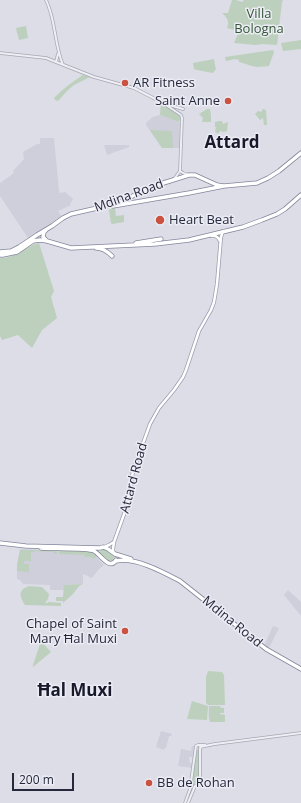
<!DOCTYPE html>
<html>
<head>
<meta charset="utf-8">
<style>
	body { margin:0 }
	#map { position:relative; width:301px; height:803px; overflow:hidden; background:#dcdde6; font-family:"Open Sans",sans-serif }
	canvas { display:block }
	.scale { position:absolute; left:12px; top:773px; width:62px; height:18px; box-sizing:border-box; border:2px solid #26283c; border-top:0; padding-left:5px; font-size:12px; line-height:14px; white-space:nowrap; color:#26283c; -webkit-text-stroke:3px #ebecf4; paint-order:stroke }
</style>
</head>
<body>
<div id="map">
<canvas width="301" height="803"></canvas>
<div class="scale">200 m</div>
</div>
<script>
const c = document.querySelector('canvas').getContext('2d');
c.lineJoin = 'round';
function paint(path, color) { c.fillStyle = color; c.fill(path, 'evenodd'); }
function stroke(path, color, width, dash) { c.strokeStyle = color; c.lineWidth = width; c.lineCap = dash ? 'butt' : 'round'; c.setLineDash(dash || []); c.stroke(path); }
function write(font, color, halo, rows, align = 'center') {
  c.font = font + ' "Open Sans",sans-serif'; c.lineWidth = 3; c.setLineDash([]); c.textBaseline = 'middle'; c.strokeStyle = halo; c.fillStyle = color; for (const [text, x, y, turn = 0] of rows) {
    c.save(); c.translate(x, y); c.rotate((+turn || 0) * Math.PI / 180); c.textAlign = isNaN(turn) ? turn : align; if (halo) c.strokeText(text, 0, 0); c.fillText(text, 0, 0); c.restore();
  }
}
paint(new Path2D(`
	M160,115L179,122L180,124L179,148H162L146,125V123L153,117Z
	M40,138H54L59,191L60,193L65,192L73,199L70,204L71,205L58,211L62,217L28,238L0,196V183L14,173L13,171L24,159L23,152L37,144H40Z
	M104,145H129V147L107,155Z
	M20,549L61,551L91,552L104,565L98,570L92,578L83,574V584L65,585L64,590H50V585L23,584L20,580L17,579V565Z
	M288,590L301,602V616L284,595Z
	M273,626L279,628L269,648L264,646Z
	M161,731L172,734L171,736H169L166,748H165L164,750L156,747Z
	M192,746H194L193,757H189V759L190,763H192V768L178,766L181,749L191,751Z`), '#cecfdb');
paint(new Path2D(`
	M232,0H236L242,2L244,0H283L282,2L277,45L262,44L256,45L234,43L239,31L227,28C230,22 227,17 222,13H228Z
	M26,26L28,38L19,40L16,28Z
	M301,40V49L283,51L281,43Z
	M273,50L274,52L269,66C265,66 262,67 258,67C253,67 244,63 239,62V60L235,59L226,61L225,57Z
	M214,59L216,70H215L213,73L197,70L194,69L193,63Z
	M83,75L90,77L74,85L67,91L58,101L55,100L54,98C63,89 72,82 83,75Z
	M161,103L181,116L179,122L160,115Z
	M207,109H210L211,115V122H202L203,118L199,114Z
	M263,109L266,110L267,125H264L263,118L260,120L255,114L258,111L261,112Z
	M219,121H222L223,124L228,122L227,131L224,132L220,131L218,134L215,131L216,127H215V122Z
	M150,130L172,131L173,148H162Z
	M115,208L116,216L124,215V222L112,224L111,223L109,210L110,209Z
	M39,243L54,291L51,297L57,318L42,330L32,348L18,335L2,340L0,336V258C15,259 25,246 39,243Z
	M101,549C106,548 111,552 114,556L113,561L108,562L100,555V551Z
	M20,550H55L57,551V553L55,554L53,552L35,551L34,552H31V561H24V564H29V572L17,571V565Z
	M61,551H89L96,555V557L94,559L90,557H84V555L59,554V552Z
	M83,584L79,586L73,594L63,603V601H56V597H63L64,585Z
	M29,586L42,587L49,594L48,599L45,603H48V602L61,603V606L25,605C20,597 17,590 29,586Z
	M41,641L51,652L33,667V665Z
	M208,671L222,672L224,675L225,705H208L206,703V677Z
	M192,701L208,706L207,720L187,719Z
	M209,706H220L221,708H224V713H220V714L225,715V722H210C208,717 209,711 209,706Z
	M197,750H199V782L197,785L195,786L193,785L191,782Z`), '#bdd0bd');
const minor = new Path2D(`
	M46,0C56,20 54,44 63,65
	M0,53L46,58L94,77L134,88L163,103L181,115L182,118L180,171L174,179
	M56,62L58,54
	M169,105L183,109
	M180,171L183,173L188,175
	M200,747L215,744L301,733
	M185,803L192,784L191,782L196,746L198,745H205
	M188,803L195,786L199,785L200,782V749L201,747`);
const major = new Path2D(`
	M212,236C216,235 218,237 220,241
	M104,547L109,545L114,542
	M113,552V549L114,542L127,506L133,471L150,424L159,408L174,390L183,377L186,370L199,331L211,310L214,302L217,284L221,237L223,231`);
const highway = new Path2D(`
	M113,206L189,193L224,186L257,183L268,178L279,171L301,153
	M46,230L44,232L43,237L47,241
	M136,243L161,239
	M96,248C102,248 108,252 112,256
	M0,252L11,251L19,247L37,235L52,226L63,218L71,214L115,204L157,185L189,175H195L217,185L223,186
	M0,255H3L17,252L33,241L40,240L47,241L71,248L155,244L189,240L243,227L262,220L277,214L285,209L301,195
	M0,543L26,546L100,548L103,547L108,549L115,554L131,559
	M41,548C51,549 88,548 94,551C100,554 110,571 116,560
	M116,561C136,557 163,572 180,581L266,649L301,669`);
stroke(minor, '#a5a7b3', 3.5);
stroke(major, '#9b9eb1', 4);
stroke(highway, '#83869c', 5);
stroke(minor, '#eeeff4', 2);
stroke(major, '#fff', 2.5);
stroke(highway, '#fff', 3.5);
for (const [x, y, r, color] of [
	[125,83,4,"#cb5140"],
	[228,101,4,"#cb5140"],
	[160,220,5,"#cb5140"],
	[125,631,4,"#cb5140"],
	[149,783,4,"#cb5140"]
]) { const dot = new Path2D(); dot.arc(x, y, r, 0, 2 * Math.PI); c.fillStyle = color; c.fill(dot); stroke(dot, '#ebecf4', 1.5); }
write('13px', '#335736', '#ebecf4', [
	["Villa",259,14],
	["Bologna",259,29]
]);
write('13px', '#26283c', '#ebecf4', [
	["AR Fitness",133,83],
	["Saint Anne",220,101,"right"],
	["Heart Beat",169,220],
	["Chapel of Saint",117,624,"right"],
	["Mary Ħal Muxi",117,639,"right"],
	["BB de Rohan",157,783]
], 'left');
write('13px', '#26283c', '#ebecf4', [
	["Mdina Road",129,196,-20],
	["Attard Road",134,478,-75],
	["Mdina Road",232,622,39]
]);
write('bold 17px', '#181a2c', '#ebecf4', [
	["Attard",232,143],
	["Ħal Muxi",75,691]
]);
</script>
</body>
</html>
